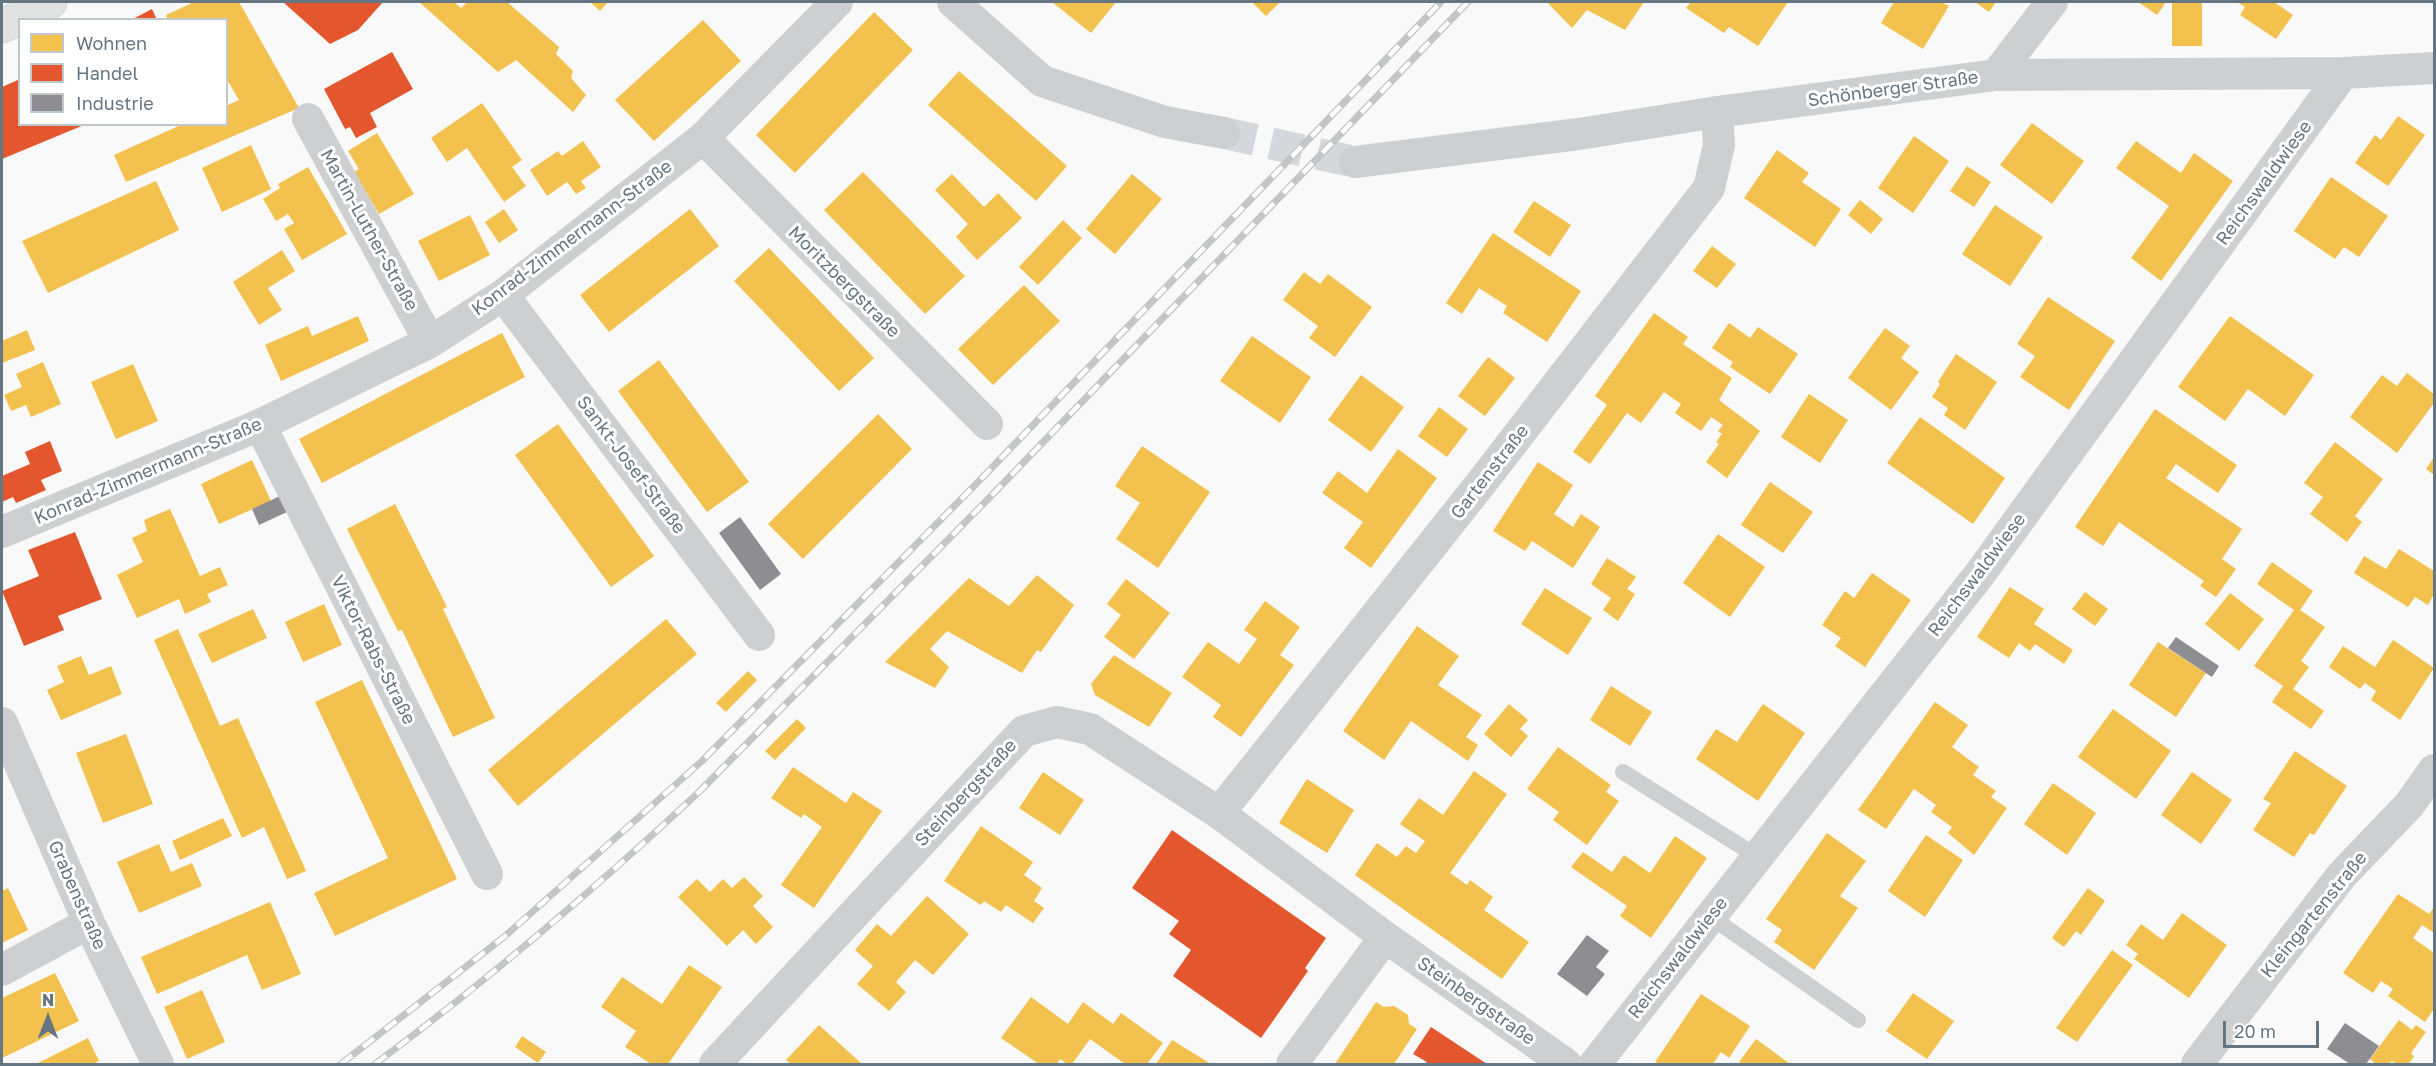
<!DOCTYPE html>
<html>
<head>
<meta charset="utf-8">
<style>
	body { margin:0 }
	#map { position:relative; width:2436px; height:1066px; overflow:hidden; background:#f9f9f9; font-family:"Golos Text",sans-serif }
	canvas { display:block }
	.frame { position:absolute; inset:0; border:3px solid #657683; pointer-events:none }
	.legend { position:absolute; left:18px; top:18px; width:210px; height:108px; box-sizing:border-box; background:#fff; border:2px solid #c1c8cd; margin:0; padding:8px 10px; list-style:none; font-size:18px; color:#657683 }
	.legend li { display:flex; align-items:center; gap:12px; height:30px }
	.legend b { width:30px; border:2px solid #c1c8cd }
	.north { position:absolute; left:18px; top:988px; width:60px; height:60px; -webkit-text-stroke:4px #fff; paint-order:stroke; rotate:0deg; font-size:16px; font-weight:700; line-height:24px; text-align:center; color:#657683 }
	.north::after { content:''; display:block; margin:auto; width:21px; height:27px; background:#657683; clip-path:polygon(50% 0,100% 100%,50% 72%,0 100%) }
	.scale { position:absolute; left:2223px; top:1021px; width:96px; height:27px; box-sizing:border-box; border:3px solid #657683; border-top:0; padding-left:8px; font-size:18px; line-height:21px; white-space:nowrap; color:#657683; -webkit-text-stroke:4px #fff; paint-order:stroke }
</style>
</head>
<body>
<div id="map">
<canvas width="2436" height="1066"></canvas>
<div class="frame"></div>
<ul class="legend">
<li><b style="height:16px;background:#f2c14e"></b>Wohnen</li>
<li><b style="height:16px;background:#e4572e"></b>Handel</li>
<li><b style="height:16px;background:#8d8d92"></b>Industrie</li>
</ul>
<div class="north">N</div>
<div class="scale">20 m</div>
</div>
<script>
const c = document.querySelector('canvas').getContext('2d');
c.lineJoin = 'round';
function paint(path, color) { c.fillStyle = color; c.fill(path, 'evenodd'); }
function stroke(path, color, width, dash) { c.strokeStyle = color; c.lineWidth = width; c.lineCap = dash ? 'butt' : 'round'; c.setLineDash(dash || []); c.stroke(path); }
function write(font, color, halo, rows, align = 'center') {
  c.font = font + ' "Golos Text",sans-serif'; c.lineWidth = 6; c.setLineDash([]); c.textBaseline = 'middle'; c.strokeStyle = halo; c.fillStyle = color; for (const [text, x, y, turn = 0] of rows) {
    c.save(); c.translate(x, y); c.rotate((+turn || 0) * Math.PI / 180); c.textAlign = isNaN(turn) ? turn : align; if (halo) c.strokeText(text, 0, 0); c.fillText(text, 0, 0); c.restore();
  }
}
paint(new Path2D(`
	M194,2H239L299,108L126,182L114,155L183,124H226V106L239,100L226,78V20H168L166,15Z
	M419,2H454L461,8L467,2H507L559,47L556,54L573,71L571,78L586,95L573,112L516,60L498,72Z
	M590,2H608L600,11Z
	M1052,2H1116L1091,33Z
	M1252,2H1280L1266,16Z
	M1547,2H1644L1625,30L1587,10L1572,28Z
	M1691,2H1788L1758,46L1729,27L1724,33L1686,8Z
	M1894,2H1941L1949,6L1923,49L1881,23Z
	M1975,2H1996L1989,12Z
	M2138,2H2166L2157,15Z
	M2237,2H2274L2293,15L2276,39L2240,15L2245,7Z
	M2172,3H2202V46H2172Z
	M874,12L913,50L795,173L756,135Z
	M703,20L741,61L654,141L615,100Z
	M959,71L1067,166L1036,201L928,105Z
	M482,103L522,160L512,167L526,186L504,202L467,148L447,162L431,138Z
	M2398,116L2425,135L2388,186L2355,163L2375,135L2381,140Z
	M2032,123L2084,161L2052,204L2000,165Z
	M377,133L414,194L379,214L354,172L359,169L348,151Z
	M1914,136L1949,161L1913,213L1878,188Z
	M583,141L601,167L581,181L586,188L576,194L567,182L547,196L530,170L558,151L562,156Z
	M2136,141L2181,173L2194,153L2233,181L2161,281L2131,258L2169,206L2116,168Z
	M251,145L271,189L222,212L202,168Z
	M1777,150L1809,173L1802,182L1841,209L1815,247L1744,198Z
	M1967,166L1991,182L1974,207L1950,191Z
	M308,167L347,234L302,260L284,229L294,223L288,214L276,221L263,199L280,188L278,184Z
	M863,172L965,276L925,314L824,210Z
	M952,174L984,207L998,193L1022,218L977,260L956,237L968,224L935,190Z
	M1132,174L1162,199L1115,254L1086,229Z
	M2331,177L2388,216L2359,257L2344,247L2335,259L2294,231Z
	M156,181L179,230L48,293L22,241Z
	M1860,200L1883,219L1871,234L1848,215Z
	M1534,201L1571,225L1550,257L1513,232Z
	M1995,205L2043,237L2010,286L1962,254Z
	M504,209L518,230L499,243L485,222Z
	M690,209L719,246L609,332L580,295Z
	M470,215L490,255L439,281L418,241Z
	M1063,220L1082,238L1038,285L1019,267Z
	M1493,233L1581,291L1547,342L1503,313L1507,306L1479,288L1462,314L1446,303Z
	M1712,246L1736,264L1717,288L1693,271Z
	M769,248L874,358L839,391L734,281Z
	M282,250L295,271L268,288L282,310L259,325L233,282Z
	M1304,272L1320,284L1328,274L1372,307L1335,357L1309,338L1318,326L1283,300Z
	M1024,285L1060,321L993,385L958,349Z
	M2048,297L2115,341L2069,410L2020,377L2035,356L2017,344Z
	M1654,313L1688,337L1683,344L1732,378L1719,400L1760,431L1727,478L1706,462L1719,444L1716,442L1722,434L1718,431L1723,425L1711,417L1701,431L1675,413L1681,404L1664,392L1641,423L1627,413L1590,464L1573,452L1607,405L1595,396Z
	M358,316L369,341L281,381L265,345L308,326L312,336Z
	M2230,316L2314,375L2285,416L2248,389L2225,421L2178,387Z
	M1729,323L1750,338L1758,327L1798,354L1770,394L1730,367L1733,362L1712,348Z
	M1885,328L1910,346L1901,358L1919,372L1891,410L1848,378Z
	M27,330L35,350L2,363V341Z
	M502,333L525,377L322,483L299,439Z
	M1252,336L1311,377L1280,423L1220,381Z
	M1956,354L1997,382L1965,430L1944,415L1948,408L1932,397L1940,384L1938,382Z
	M1488,357L1515,378L1485,416L1458,396Z
	M659,360L749,482L707,512L618,391Z
	M43,362L61,404L31,417L26,405L11,411L4,395L22,387L16,374Z
	M133,364L158,421L116,439L91,382Z
	M2407,373L2434,394V403L2397,453L2350,417L2382,375L2397,386Z
	M1361,375L1404,407L1371,452L1328,420Z
	M1809,394L1848,420L1820,463L1781,437Z
	M1439,407L1468,429L1447,457L1418,436Z
	M2155,409L2237,465L2218,493L2176,464L2166,478L2242,529L2222,559L2236,569L2216,597L2200,586L2204,581L2119,522L2103,546L2075,527Z
	M878,414L912,449L803,559L768,524Z
	M1920,417L2005,478L1973,524L1887,463Z
	M558,424L654,556L611,587L515,455Z
	M2335,442L2383,479L2355,516L2362,522L2347,542L2310,514L2323,497L2304,483Z
	M1142,446L1210,492L1158,568L1116,539L1140,503L1115,486Z
	M1398,449L1437,478L1371,568L1344,548L1363,522L1322,493L1338,471L1367,493Z
	M2434,457V475L2426,469Z
	M252,460L271,501L219,524L201,484Z
	M1538,462L1573,485L1554,514L1573,527L1581,514L1600,527L1573,568L1532,541L1525,551L1493,531Z
	M1770,482L1813,512L1783,553L1741,525Z
	M395,504L447,607L443,609L495,718L453,737L402,630L398,631L347,529Z
	M170,509L200,576L220,567L228,585L207,594L211,602L185,614L179,599L137,618L117,575L143,562L132,538L147,531L144,520Z
	M1718,534L1765,567L1730,617L1683,583Z
	M2399,549L2434,571V594L2428,605L2415,597L2408,607L2354,573L2364,556L2386,569Z
	M1607,558L1636,577L1627,589L1635,594L1618,621L1603,610L1611,598L1591,584Z
	M2272,562L2313,591L2300,610L2325,627L2301,661L2309,667L2293,689L2324,711L2311,729L2272,702L2283,686L2254,666L2294,610L2257,584Z
	M1872,573L1911,600L1865,667L1835,646L1841,638L1822,625L1845,591L1854,598Z
	M1037,575L1074,605L1041,652L1037,650L1022,673L947,631L930,649L949,667L935,688L885,662L969,578L1009,606Z
	M1126,579L1170,613L1134,659L1104,637L1121,615L1107,604Z
	M2010,587L2044,609L2034,624L2073,650L2064,664L2035,644L2030,651L2019,643L2009,658L1977,637Z
	M1545,588L1592,618L1568,655L1521,624Z
	M2085,592L2108,609L2095,626L2072,609Z
	M2230,593L2264,619L2239,651L2205,624Z
	M1265,601L1300,627L1280,655L1294,665L1241,737L1213,717L1221,705L1182,677L1208,642L1239,664L1257,639L1244,630Z
	M324,604L342,645L303,662L285,622Z
	M253,609L267,638L212,663L198,634Z
	M666,619L697,654L518,806L488,770Z
	M1417,626L1459,656L1438,685L1482,715L1466,737L1478,745L1468,761L1411,721L1384,760L1343,731Z
	M178,629L220,726L238,718L306,871L287,879L264,827L242,838L154,640Z
	M2393,640L2434,668L2400,720L2371,700L2376,691L2365,683L2360,689L2329,667L2343,646L2375,667Z
	M2158,642L2206,673L2176,717L2129,685Z
	M1114,655L1172,693L1149,727L1095,695L1091,684Z
	M81,656L89,675L111,666L122,694L61,720L47,690L64,682L57,666Z
	M748,671L757,680L726,712L716,703Z
	M362,680L457,879L335,936L314,893L388,858L315,702Z
	M1611,686L1652,712L1630,746L1590,720Z
	M1935,702L1968,725L1952,747L1979,767L1973,775L1996,791L1991,797L2007,808L1974,855L1948,833L1952,827L1931,812L1936,805L1914,789L1886,829L1858,810Z
	M1509,704L1528,720L1520,729L1528,736L1511,757L1484,734Z
	M1763,704L1805,733L1758,801L1696,759L1716,729L1737,742Z
	M2113,709L2171,751L2136,799L2078,757Z
	M797,719L806,728L775,760L765,751Z
	M126,734L153,804L103,823L76,753Z
	M1558,747L1611,785L1606,792L1619,801L1587,845L1553,820L1559,812L1527,789Z
	M2295,751L2347,786L2314,835L2310,833L2294,857L2253,830L2271,803L2263,799Z
	M793,767L846,803L853,792L882,811L814,908L781,885L822,827L804,814L801,818L771,798Z
	M1474,771L1507,794L1450,873L1467,885L1470,880L1493,897L1484,910L1529,942L1502,979L1355,875L1377,843L1397,857L1406,846L1416,853L1425,841L1400,824L1419,798L1443,815Z
	M1043,772L1084,800L1060,835L1019,808Z
	M2192,772L2232,800L2201,844L2161,815Z
	M1307,779L1354,810L1327,853L1279,823Z
	M2053,783L2096,813L2067,855L2024,824Z
	M223,818L232,836L180,860L172,841Z
	M981,826L1033,862L1024,875L1042,888L1034,901L1044,908L1033,923L1006,905L1001,912L984,901L981,905L944,881Z
	M1827,833L1866,861L1840,896L1858,908L1814,970L1774,942L1782,930L1766,919Z
	M1926,835L1963,860L1925,917L1888,891Z
	M1675,836L1707,858L1651,938L1620,916L1627,906L1571,867L1583,852L1612,872L1624,855L1650,873Z
	M159,844L171,872L192,863L202,886L139,913L117,862Z
	M744,877L763,896L753,906L773,927L756,944L743,930L727,946L678,897L697,879L710,892L723,879L732,888Z
	M8,888L28,930L2,943V891Z
	M2088,888L2105,901L2081,935L2076,931L2064,947L2052,938Z
	M2398,894L2429,914L2434,907V933L2422,925L2413,938L2434,953V1009L2425,1022L2388,996L2393,989L2381,981L2373,993L2343,973Z
	M927,896L969,934L933,975L915,960L896,982L906,992L889,1011L857,984L873,966L855,950L877,924L891,936Z
	M270,902L301,974L262,990L247,955L157,994L141,957Z
	M2182,913L2227,945L2189,998L2134,959L2138,954L2126,945L2141,924L2163,940Z
	M2112,950L2133,965L2077,1042L2056,1028Z
	M689,965L722,987L668,1064H651L625,1047L636,1031L601,1007L622,977L662,1004Z
	M55,973L79,1021L2,1058V998Z
	M202,990L225,1042L187,1059L164,1007Z
	M1913,993L1954,1021L1927,1059L1886,1031Z
	M1701,994L1750,1026L1729,1058L1721,1052L1713,1064H1660L1655,1062Z
	M1031,997L1068,1024L1083,1002L1113,1024L1121,1013L1163,1043L1147,1064H1125L1090,1039L1072,1064H1067L1060,1059L1057,1064H1039L1001,1038Z
	M1376,1002L1384,1007L1394,1006L1408,1015L1409,1024L1417,1029L1394,1064H1335Z
	M2399,1020L2412,1030L2416,1025L2426,1032L2411,1053L2414,1057L2408,1064H2396L2392,1061L2389,1064H2376L2370,1059Z
	M819,1025L862,1064H791L786,1060Z
	M522,1036L546,1052L538,1063L515,1047Z
	M88,1038L99,1061L93,1064H36Z
	M1756,1039L1790,1064H1742L1739,1062Z
	M1172,1040L1211,1064H1156Z`), '#f2c14e');
paint(new Path2D(`
	M283,2H383L358,30L330,44Z
	M152,9L157,20H131Z
	M392,52L413,89L370,113L377,127L356,138L350,127L345,129L324,89Z
	M20,79V124L84,125L2,159V87Z
	M50,441L62,471L41,480L46,490L16,503L13,497L2,502V476L30,464L25,452Z
	M75,532L102,599L58,616L64,630L24,646L2,591L39,576L28,550Z
	M1172,830L1326,938L1305,968L1308,971L1261,1038L1173,976L1191,950L1169,934L1179,921L1132,888Z
	M1431,1027L1487,1064H1425L1427,1062L1413,1054Z`), '#e4572e');
paint(new Path2D(`
	M280,496L287,512L259,525L252,509Z
	M740,517L781,574L760,590L719,533Z
	M2176,637L2219,666L2212,677L2168,648Z
	M1587,935L1609,951L1596,967L1605,974L1587,996L1557,974Z
	M2345,1023L2379,1046L2366,1064H2350L2327,1049Z`), '#8d8d92');
stroke(new Path2D(`
	M1224,133L1355,162`), '#d4d8dc', 32, [32, 16]);
const secondary = new Path2D(`
	M2,26L50,2`);
stroke(secondary, '#d5d6d7', 35);
stroke(new Path2D(`
	M1623,772L1758,857
	M1711,917L1858,1020`), '#cecfd0', 16);
stroke(new Path2D(`
	M953,2L1042,81L1165,122L1224,133
	M1996,75L2052,2
	M308,119L430,342
	M703,138L987,424
	M1355,162L1579,134L1717,112L1996,75L2343,73L2434,68
	M503,295L759,635
	M260,425L487,874
	M2,532L260,425L430,342L503,295L703,138L837,2
	M2,723L89,923L158,1064
	M1219,813L1482,482L1709,188L1719,145L1717,112
	M2,970L89,923
	M715,1064L1024,731L1057,722L1090,729L1219,813L1385,937L1566,1064
	M1292,1064L1385,937
	M1595,1064L1979,575L2343,73
	M2197,1064L2342,875L2409,805L2434,770`), '#cecfd0', 32);
stroke(secondary, '#e1e2e2', 33);
const rail = new Path2D(`
	M341,1064L504,937L702,761L979,481L1441,2
	M375,1064C488,980 596,888 699,792L993,494L1468,2`);
stroke(rail, '#c3c5c6', 7);
stroke(rail, '#fff', 4.5, [14]);
write('18px', '#657683', '#fff', [
	["Schönberger Straße",1893,89,-8],
	["Reichswaldwiese",2264,183,-54],
	["Martin-Luther-Straße",369,230,61],
	["Konrad-Zimmermann-Straße",572,238,-37],
	["Moritzbergstraße",844,282,45],
	["Sankt-Josef-Straße",631,465,53],
	["Konrad-Zimmermann-Straße",148,471,-23],
	["Gartenstraße",1490,472,-52],
	["Reichswaldwiese",1977,575,-53],
	["Viktor-Rabs-Straße",373,650,63],
	["Steinbergstraße",966,793,-47],
	["Grabenstraße",77,895,66],
	["Kleingartenstraße",2314,915,-51],
	["Reichswaldwiese",1678,958,-52],
	["Steinbergstraße",1476,1001,35]
]);
</script>
</body>
</html>
